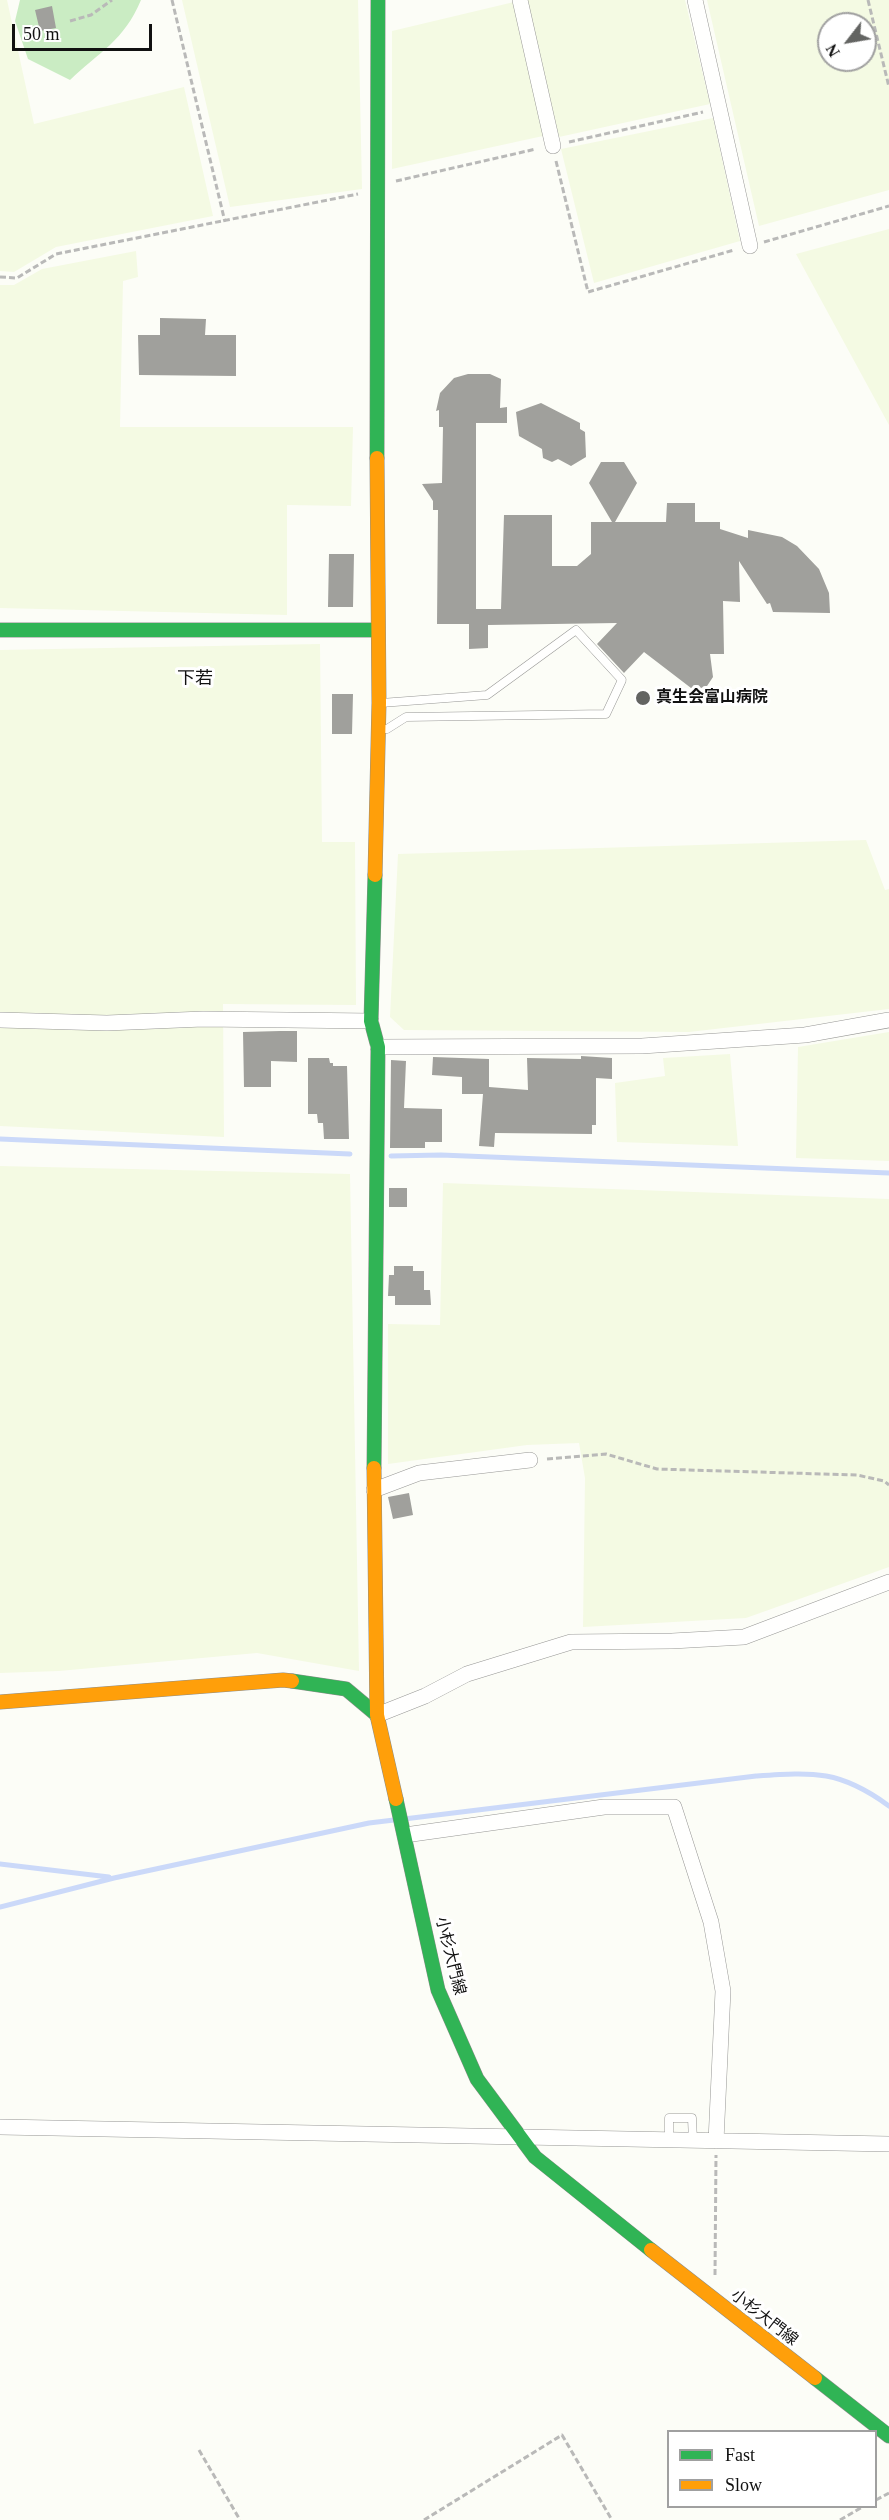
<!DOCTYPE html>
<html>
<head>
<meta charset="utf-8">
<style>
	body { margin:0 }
	#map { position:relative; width:889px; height:2520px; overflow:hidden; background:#fcfdf7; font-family:"Times New Roman",serif }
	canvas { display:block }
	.legend { position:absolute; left:667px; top:2430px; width:210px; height:78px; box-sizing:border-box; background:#fff; border:2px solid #a0a0a0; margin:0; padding:8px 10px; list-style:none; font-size:18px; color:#111 }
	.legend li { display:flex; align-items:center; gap:12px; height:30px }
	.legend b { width:30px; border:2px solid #a0a0a0 }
	.north { position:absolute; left:817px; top:12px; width:60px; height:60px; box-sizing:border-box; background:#fff; border:2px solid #a0a0a0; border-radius:50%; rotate:239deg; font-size:16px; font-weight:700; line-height:24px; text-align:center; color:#111 }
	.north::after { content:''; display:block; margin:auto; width:21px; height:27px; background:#636462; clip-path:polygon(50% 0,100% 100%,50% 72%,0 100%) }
	.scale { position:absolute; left:12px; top:24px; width:140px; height:27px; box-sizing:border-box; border:3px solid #111; border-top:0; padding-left:8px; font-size:18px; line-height:21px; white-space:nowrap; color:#111; -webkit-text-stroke:4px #fff; paint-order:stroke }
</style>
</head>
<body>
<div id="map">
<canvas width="889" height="2520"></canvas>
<ul class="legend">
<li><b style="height:8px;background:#30b455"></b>Fast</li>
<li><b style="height:8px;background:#ff9f0a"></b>Slow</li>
</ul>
<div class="north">N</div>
<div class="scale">50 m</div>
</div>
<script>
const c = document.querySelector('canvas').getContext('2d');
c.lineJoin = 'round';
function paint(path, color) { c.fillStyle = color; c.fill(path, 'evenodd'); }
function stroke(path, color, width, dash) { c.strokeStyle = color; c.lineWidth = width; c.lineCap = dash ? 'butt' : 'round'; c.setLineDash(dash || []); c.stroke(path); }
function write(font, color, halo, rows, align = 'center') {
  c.font = font + ' "Times New Roman","Noto Sans JP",serif'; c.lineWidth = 6; c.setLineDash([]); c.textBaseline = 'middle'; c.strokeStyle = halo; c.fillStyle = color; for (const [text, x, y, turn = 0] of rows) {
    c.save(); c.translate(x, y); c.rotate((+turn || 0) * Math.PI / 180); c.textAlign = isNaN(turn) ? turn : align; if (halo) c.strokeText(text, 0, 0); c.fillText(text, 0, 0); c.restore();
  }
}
paint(new Path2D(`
	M0,0H7L34,124L184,87L213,216L56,247L14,272L0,271Z
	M182,0H358L362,189L230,207Z
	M527,0H685L710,104L559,137Z
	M707,0H889V190L759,226ZM829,24H865V60H829Z
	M514,2L543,136L392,169V31Z
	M713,118L740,241L594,283L561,149Z
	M889,229V425L796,254Z
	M136,251L138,277L123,281L120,427H353L351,506L287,505V615L0,608V285H14L42,269Z
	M320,644L322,842H355L356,1005L223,1004L224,1137L0,1126V650Z
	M866,840L885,890L889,889V1009L689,1032L404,1030L390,1017L398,854Z
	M889,1032V1161L796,1158L798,1047Z
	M730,1054L738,1146L617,1142L615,1083L665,1076L663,1058Z
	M0,1166L350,1174L359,1671L257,1653L59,1671L0,1673Z
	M443,1183L889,1199V1567L746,1618L583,1627L585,1478L579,1443L527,1445L388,1464V1324L440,1325Z`), '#f4fae3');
paint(new Path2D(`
	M20,0H141C124,41 99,52 70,80L28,59L15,21Z`), '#caecc3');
stroke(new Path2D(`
	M0,1139L350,1154
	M391,1156L441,1155L889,1173
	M404,1819L756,1776C814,1772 840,1770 889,1806
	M0,1864L109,1877
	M0,1907L114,1878L369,1823L394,1820`), '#cbd9f9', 5);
paint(new Path2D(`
	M52,6L56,28L40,31L35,10Z
	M160,318L206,319L205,335H236V376L139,375L138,335H160Z
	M468,374H490L501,379L500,408L507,407V423H476V609H501L504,515H552V566H577L591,554V522H612L589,483L601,462H624L637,483L615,522H666L667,503H695V522H720V529L748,538V530L782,537L797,546L819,569L829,593L830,613L773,612L770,603L767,604L739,561L740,602L723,601L724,654H710L713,677L707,686L698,689L691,688L644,652L624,673L597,644L617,623L488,625V648L469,649V624H437L438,510H433V501L422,484L442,483L443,427H439V410L436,411L440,393L454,378Z
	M541,403L580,423V429L585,432L586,457L571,466L558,459L552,462L543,458L542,449L519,436L516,412Z
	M329,554H354L353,607H328Z
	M332,694H353L352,734H332Z
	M280,1031H297V1062L271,1061V1087H244L243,1032Z
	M581,1056L612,1058V1079L596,1078V1125H592V1134L495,1133L494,1147L479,1146L483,1094H462V1077L432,1075L433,1057L489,1059V1087L528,1090L527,1058L581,1059Z
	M308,1058H329L330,1063H333V1066H347L349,1139H324L323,1123H318L317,1114H308Z
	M391,1060L406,1061L404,1108L442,1109V1142H425V1148H390Z
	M389,1188H407V1207H389Z
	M394,1266H413V1271H424V1290H430L431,1305H395V1296H388L389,1275H394Z
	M409,1493L413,1515L393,1519L388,1497Z`), '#a0a09c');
const lane = new Path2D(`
	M381,703L487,695L576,630L622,680L606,714L406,717L387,729H381
	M669,2140V2118H692L693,2141`);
const street = new Path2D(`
	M520,0L553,146
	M695,0L750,246
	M0,1020L107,1023L203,1019L371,1021
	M378,1047L642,1046L805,1035L889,1020
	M374,1490L419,1473L530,1460
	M377,1715L425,1696L467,1674L571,1642L672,1641L744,1637L889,1582
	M405,1835L604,1807H674L711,1922L723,1991L716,2141
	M0,2127L889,2144`);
const fast = new Path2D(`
	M377,458L378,0
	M0,630H377
	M374,1468L378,1047L371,1021L375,875
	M292,1681L346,1689L377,1715
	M396,1799L438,1990L477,2079L535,2157L651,2250
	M815,2378L889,2436`);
const slow = new Path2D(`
	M375,875L379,703L377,458
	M374,1468L377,1715L396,1799
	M0,1702L283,1680L292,1681
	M651,2250L815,2378`);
stroke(lane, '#979795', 9);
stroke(street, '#979795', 16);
stroke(fast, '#8d8e8b', 15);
stroke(slow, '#8d8e8b', 15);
stroke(new Path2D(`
	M172,0L225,222
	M868,0L889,87
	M70,21L91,15L112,0
	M569,142L703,112
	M556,161L588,292L734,250
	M396,181L536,149
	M764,242L889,206
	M0,277L17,278L56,254L358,194
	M547,1459L606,1454L657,1469L857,1475L884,1481L889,1485
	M715,2275L716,2155
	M199,2450L240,2520
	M876,2500L889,2493
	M424,2520L562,2435L612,2520
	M840,2520L864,2506`), '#b9b9b8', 3, [6, 3]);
stroke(lane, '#fffffe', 8);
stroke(street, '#fffffe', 15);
stroke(fast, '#30b455', 14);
stroke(slow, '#ff9f0a', 14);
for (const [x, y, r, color] of [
	[643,698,8,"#636462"]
]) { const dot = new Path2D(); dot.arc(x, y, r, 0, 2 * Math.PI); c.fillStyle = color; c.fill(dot); stroke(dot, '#fff', 2); }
write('bold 16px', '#111', '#fff', [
	["真生会富山病院",656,698]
], 'left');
write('16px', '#111', '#fff', [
	["小杉大門線",450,1956,76],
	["小杉大門線",764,2318,38]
]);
write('18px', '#111', '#fff', [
	["下若",195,679]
]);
</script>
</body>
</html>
